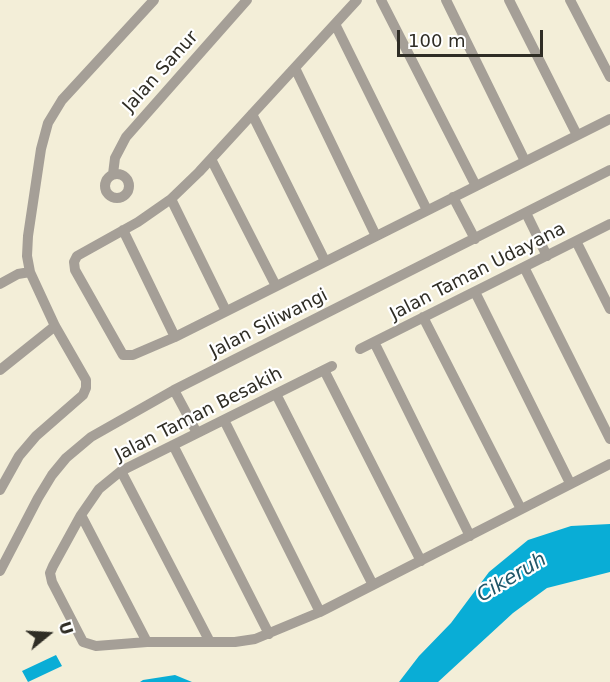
<!DOCTYPE html>
<html>
<head>
<meta charset="utf-8">
<style>
	body { margin:0 }
	#map { position:relative; width:610px; height:682px; overflow:hidden; background:#f3eed8; font-family:"DejaVu Sans",sans-serif }
	canvas { display:block }
	.north { position:absolute; left:18px; top:604px; width:60px; height:60px; -webkit-text-stroke:4px #fff; paint-order:stroke; rotate:72deg; font-size:16px; font-weight:700; line-height:24px; text-align:center; color:#2f2d25 }
	.north::after { content:''; display:block; margin:auto; width:21px; height:27px; background:#2f2d25; clip-path:polygon(50% 0,100% 100%,50% 72%,0 100%) }
	.scale { position:absolute; left:397px; top:30px; width:146px; height:27px; box-sizing:border-box; border:3px solid #2f2d25; border-top:0; padding-left:8px; font-size:18px; line-height:21px; white-space:nowrap; color:#2f2d25; -webkit-text-stroke:4px #fff; paint-order:stroke }
</style>
</head>
<body>
<div id="map">
<canvas width="610" height="682"></canvas>
<div class="north">U</div>
<div class="scale">100 m</div>
</div>
<script>
const c = document.querySelector('canvas').getContext('2d');
c.lineJoin = 'round';
function paint(path, color) { c.fillStyle = color; c.fill(path, 'evenodd'); }
function stroke(path, color, width, dash) { c.strokeStyle = color; c.lineWidth = width; c.lineCap = dash ? 'butt' : 'round'; c.setLineDash(dash || []); c.stroke(path); }
function write(font, color, halo, rows, align = 'center') {
  c.font = font + ' "DejaVu Sans",sans-serif'; c.lineWidth = 4.5; c.setLineDash([]); c.textBaseline = 'middle'; c.strokeStyle = halo; c.fillStyle = color; for (const [text, x, y, turn = 0] of rows) {
    c.save(); c.translate(x, y); c.rotate((+turn || 0) * Math.PI / 180); c.textAlign = isNaN(turn) ? turn : align; if (halo) c.strokeText(text, 0, 0); c.fillText(text, 0, 0); c.restore();
  }
}
paint(new Path2D(`
	M610,524V572L547,588L513,613L438,682H399L419,656L451,623L489,572L528,540L571,526Z
	M56,655L62,666L28,682L22,671Z
	M175,675L192,682H140L143,680Z`), '#09add6');
stroke(new Path2D(`
	M357,0L199,172L171,199L138,222L77,256L74,262L75,270L123,355H133L175,337L610,119
	M381,0L476,186
	M446,0L525,161
	M509,0L577,135
	M570,0L610,77
	M335,24L427,210
	M295,68L376,236
	M252,114L325,261
	M211,159L276,286
	M105 186a12 12 0 1 1 24 0a12 12 0 1 1-24 0Z
	M113,174L115,158L126,137L247,0
	M453,197L475,239
	M171,199L226,311
	M526,213L547,256
	M123,230L175,337
	M576,241L610,309
	M524,267L610,439
	M0,284L18,274L30,272
	M475,292L570,483
	M423,317L521,509
	M374,342L470,536
	M360,349L610,224
	M332,366L121,471L99,489L81,515L53,566L50,573L52,582L83,642L96,646L147,642H235L255,639L320,612L610,464
	M0,370L55,326
	M324,370L421,561
	M174,390L197,433
	M276,394L373,585
	M224,420L320,612
	M173,445L269,634
	M121,471L210,642
	M0,490L19,456L36,436L83,395L86,388V380L55,326L30,272L27,256L28,236L41,149L48,123L62,100L154,0
	M81,515L147,642
	M0,571L38,498L52,475L66,458L91,437L174,390L610,170`), '#a59f97', 10);
write('18px', '#2f2d25', '#fff', [
	["Jalan Sanur",161,72,-48],
	["Jalan Taman Udayana",478,272,-27],
	["Jalan Siliwangi",269,324,-27],
	["Jalan Taman Besakih",199,415,-27]
]);
write('italic 20px', '#215769', '#fff', [
	["Cikeruh",512,578,-31]
]);
</script>
</body>
</html>
